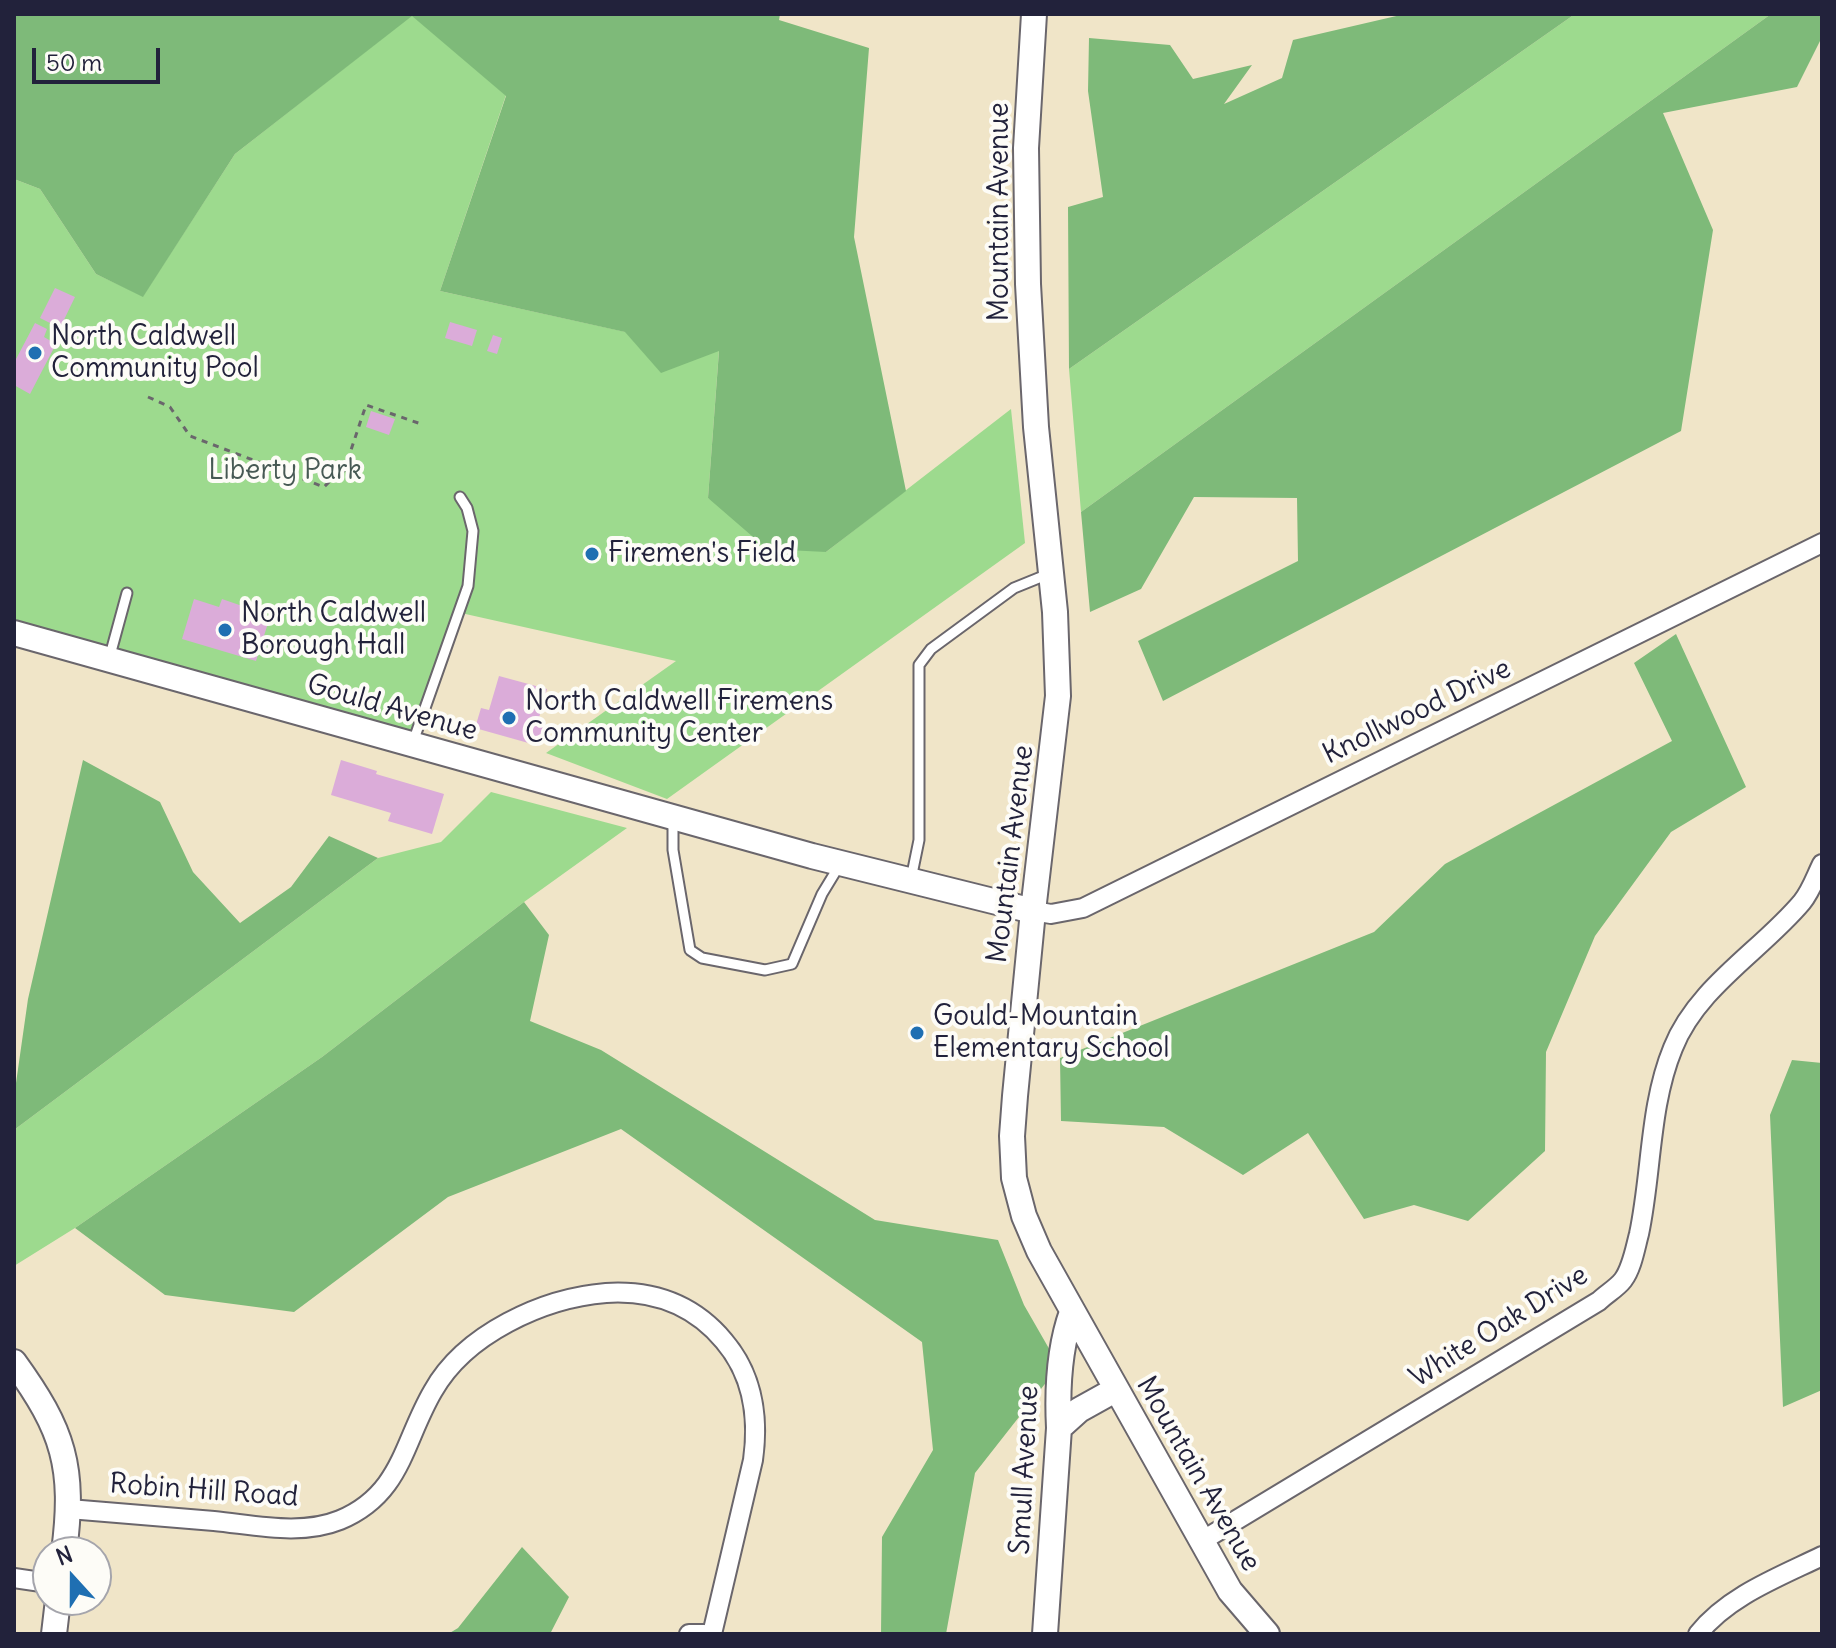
<!DOCTYPE html>
<html>
<head>
<meta charset="utf-8">
<style>
	body { margin:0 }
	#map { position:relative; width:1836px; height:1648px; overflow:hidden; background:#f0e5c8; font-family:Delius,sans-serif }
	canvas { display:block }
	.frame { position:absolute; inset:0; border:16px solid #22223b; pointer-events:none }
	.north { position:absolute; left:32px; top:1536px; width:80px; height:80px; box-sizing:border-box; background:#fdfcf7; border:2px solid #a5a5ac; border-radius:50%; rotate:339deg; font-size:22px; font-weight:700; line-height:32px; text-align:center; color:#22223b }
	.north::after { content:''; display:block; margin:auto; width:28px; height:36px; background:#1f6fb2; clip-path:polygon(50% 0,100% 100%,50% 72%,0 100%) }
	.scale { position:absolute; left:32px; top:48px; width:128px; height:36px; box-sizing:border-box; border:4px solid #22223b; border-top:0; padding-left:10px; font-size:24px; line-height:28px; white-space:nowrap; color:#22223b; -webkit-text-stroke:6px #fdfcf7; paint-order:stroke }
</style>
</head>
<body>
<div id="map">
<canvas width="1836" height="1648"></canvas>
<div class="frame"></div>
<div class="north">N</div>
<div class="scale">50 m</div>
</div>
<script>
const c = document.querySelector('canvas').getContext('2d');
c.lineJoin = 'round';
function paint(path, color) { c.fillStyle = color; c.fill(path, 'evenodd'); }
function stroke(path, color, width, dash) { c.strokeStyle = color; c.lineWidth = width; c.lineCap = dash ? 'butt' : 'round'; c.setLineDash(dash || []); c.stroke(path); }
function write(font, color, halo, rows, align = 'center') {
  c.font = font + ' Delius,sans-serif'; c.lineWidth = 8; c.setLineDash([]); c.textBaseline = 'middle'; c.strokeStyle = halo; c.fillStyle = color; for (const [text, x, y, turn = 0] of rows) {
    c.save(); c.translate(x, y); c.rotate((+turn || 0) * Math.PI / 180); c.textAlign = isNaN(turn) ? turn : align; if (halo) c.strokeText(text, 0, 0); c.fillText(text, 0, 0); c.restore();
  }
}
paint(new Path2D(`
	M1575,14H1771L1081,512L1069,369Z
	M412,15L506,95L440,291L626,332L661,372L719,350L708,498L826,552L1011,409L1025,543L667,799L546,753L676,661L461,613L415,746L14,624V179L40,189L96,274L143,296L235,154Z
	M491,792L627,828L524,902L322,1057L75,1228L14,1266V1130L378,858L441,842Z`), '#9dda8e');
paint(new Path2D(`
	M14,14H780L779,20L869,48L854,237L906,491L826,552L767,549L708,498L719,351L661,373L625,332L440,291L506,96L412,16L235,154L143,297L96,274L40,189L14,179Z
	M1405,14H1575L1069,369L1068,207L1103,197L1088,91L1089,38L1170,45L1193,79L1252,65L1224,104L1282,78L1293,40Z
	M1771,14H1822V37L1797,87L1663,113L1713,230L1681,431L1163,701L1138,641L1298,561L1297,498L1194,497L1141,589L1090,612L1081,512Z
	M1676,634L1746,787L1671,832L1595,936L1546,1052L1545,1151L1468,1221L1414,1205L1364,1219L1308,1133L1243,1175L1164,1127L1061,1121L1060,1058L1374,932L1445,864L1672,741L1634,663Z
	M83,760L160,802L193,872L240,923L291,887L329,836L378,858L14,1130V1097L28,999Z
	M524,902L549,935L530,1021L601,1050L875,1220L998,1240L1024,1305L1059,1366L975,1473L946,1634H881L882,1537L933,1450L922,1342L621,1129L448,1197L294,1312L165,1295L75,1228L322,1057Z
	M1792,1060L1822,1063V1390L1783,1407L1770,1115Z
	M522,1547L569,1597L550,1634H448L458,1628Z`), '#7eba79');
paint(new Path2D(`
	M55,288L75,297L60,328L40,318Z
	M450,322L477,330L472,346L445,338Z
	M35,323L47,329L44,337L56,344L30,394L14,385V363Z
	M493,335L502,338L497,354L487,351Z
	M371,411L395,419L389,435L366,427Z
	M194,599L219,607L222,599L248,608L246,613L269,620L256,661L182,639Z
	M499,676L547,689L537,725L544,727L539,746L475,728L481,708L489,710Z
	M341,760L377,771L376,774L444,794L432,834L388,821L391,813L331,795Z`), '#dbacd9');
const service = new Path2D(`
	M109,659L127,593
	M413,742L468,586L473,531L467,508L460,497
	M673,818V850L690,950L702,958L765,970L792,964L822,894L839,866
	M911,879L919,840V665L931,649L1014,588L1051,573`);
const minor = new Path2D(`
	M1033,911L1051,914L1083,908L1822,543
	M69,1509C117,1513 166,1517 214,1521C255,1525 301,1536 340,1520C402,1494 403,1442 433,1391C465,1334 543,1298 606,1293C653,1290 693,1304 724,1341C753,1375 759,1417 753,1460L712,1634
	M1200,1542L1599,1301C1606,1294 1617,1288 1623,1280C1632,1268 1635,1249 1639,1234C1652,1173 1649,1106 1673,1048C1697,987 1762,950 1802,902C1811,891 1816,876 1822,864
	M14,1578L48,1583
	M689,1634H704
	M1698,1634C1728,1596 1779,1577 1822,1556`);
const tertiary = new Path2D(`
	M1034,14L1026,148L1028,284L1036,427L1055,612L1058,696L1033,911L1015,1096L1012,1136L1014,1178L1024,1216L1039,1251L1230,1591L1267,1634
	M14,633L812,856L1033,911
	M14,1362C64,1431 75,1467 64,1552
	M1059,1428L1079,1410L1115,1390
	M54,1634L58,1600
	M1045,1634L1059,1428C1057,1389 1059,1348 1072,1312`);
stroke(service, '#6a666c', 13);
stroke(minor, '#6a666c', 22);
stroke(tertiary, '#6a666c', 28);
stroke(new Path2D(`
	M148,397L170,407L190,436L324,487L339,472L344,471L366,405L424,425`), '#6a666c', 3, [6, 6]);
stroke(service, '#fff', 9);
stroke(minor, '#fff', 18);
stroke(tertiary, '#fff', 24);
for (const [x, y, r, color] of [
	[35,353,8,"#1f6fb2"],
	[592,554,8,"#1f6fb2"],
	[225,630,8,"#1f6fb2"],
	[509,718,8,"#1f6fb2"],
	[917,1033,8,"#1f6fb2"]
]) { const dot = new Path2D(); dot.arc(x, y, r, 0, 2 * Math.PI); c.fillStyle = color; c.fill(dot); stroke(dot, '#fdfcf7', 3); }
write('28px', '#22223b', '#fdfcf7', [
	["Mountain Avenue",1000,212,-90],
	["Gould Avenue",392,708,16],
	["Knollwood Drive",1417,712,-26],
	["Mountain Avenue",1011,854,-83],
	["White Oak Drive",1499,1327,-32],
	["Smull Avenue",1025,1470,-87],
	["Mountain Avenue",1198,1474,60],
	["Robin Hill Road",204,1491,4]
]);
write('28px', '#22223b', '#fdfcf7', [
	["North Caldwell",51,337],
	["Community Pool",51,369],
	["Firemen's Field",608,554],
	["North Caldwell",241,614],
	["Borough Hall",241,646],
	["North Caldwell Firemens",525,702],
	["Community Center",525,734],
	["Gould-Mountain",933,1017],
	["Elementary School",933,1049]
], 'left');
write('28px', '#475954', '#fdfcf7', [
	["Liberty Park",285,471]
]);
</script>
</body>
</html>
